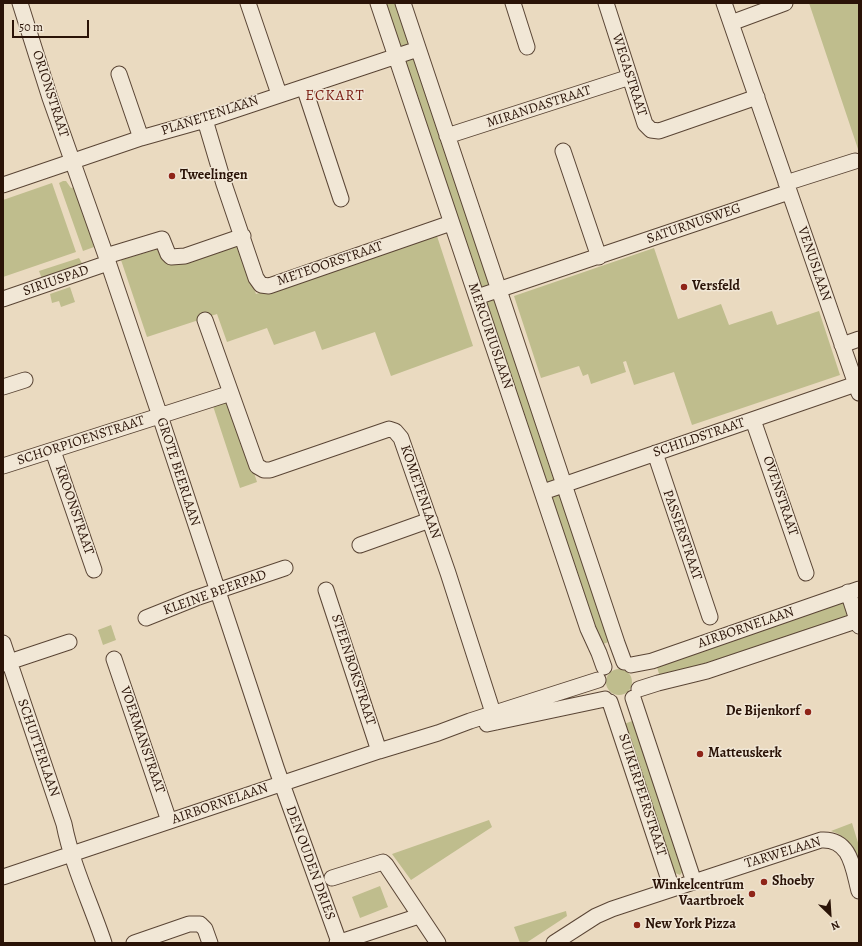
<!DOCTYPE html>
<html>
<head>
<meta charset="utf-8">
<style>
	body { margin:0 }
	#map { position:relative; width:862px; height:946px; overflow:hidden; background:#eadac0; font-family:Alegreya,serif }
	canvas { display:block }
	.frame { position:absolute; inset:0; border:4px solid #2a1307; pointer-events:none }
	.north { position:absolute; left:810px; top:894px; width:40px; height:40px; -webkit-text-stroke:3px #f1e7d6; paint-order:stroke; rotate:155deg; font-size:11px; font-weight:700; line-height:16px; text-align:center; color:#2a1307 }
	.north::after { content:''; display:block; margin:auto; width:14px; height:18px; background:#2a1307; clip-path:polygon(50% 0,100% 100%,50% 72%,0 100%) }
	.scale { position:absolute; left:12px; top:20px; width:77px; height:18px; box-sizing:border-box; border:2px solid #2a1307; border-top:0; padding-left:5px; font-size:12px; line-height:14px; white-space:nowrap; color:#2a1307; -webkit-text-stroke:3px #f1e7d6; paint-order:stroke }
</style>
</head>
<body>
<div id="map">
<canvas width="862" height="946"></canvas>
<div class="frame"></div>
<div class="north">N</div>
<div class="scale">50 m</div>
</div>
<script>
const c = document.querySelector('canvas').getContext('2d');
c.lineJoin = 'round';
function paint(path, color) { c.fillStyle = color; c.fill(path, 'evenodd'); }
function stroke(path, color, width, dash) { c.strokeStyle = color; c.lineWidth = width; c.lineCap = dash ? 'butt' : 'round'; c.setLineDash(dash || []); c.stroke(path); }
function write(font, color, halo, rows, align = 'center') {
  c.font = font + ' Alegreya,serif'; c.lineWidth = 3; c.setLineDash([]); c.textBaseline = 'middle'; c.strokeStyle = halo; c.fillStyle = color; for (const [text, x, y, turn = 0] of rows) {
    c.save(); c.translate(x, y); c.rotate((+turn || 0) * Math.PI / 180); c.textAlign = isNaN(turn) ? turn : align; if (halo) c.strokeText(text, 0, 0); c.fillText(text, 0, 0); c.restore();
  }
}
paint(new Path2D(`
	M381,3H398L410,44L400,49Z
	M809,3H859V152Z
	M412,58H415L491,279L489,286L481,289L403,63Z
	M63,181H66L71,188L75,187L94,247L83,251L59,183Z
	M52,183L76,252L3,277V200Z
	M436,233L473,346L391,376L375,332L322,350L315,331L274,345L267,328L227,342L217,314L147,337L121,260L161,248L168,264L236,242L256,294Z
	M654,248L678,319L721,304L729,325L772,311L777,325L819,311L840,375L692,425L674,372L634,385L626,361L623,362L626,372L591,384L588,374L583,376L579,366L541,378L514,296Z
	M79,258L83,265L42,279L39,271Z
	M70,287L75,302L61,307L59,301L52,303L50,294Z
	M494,298L556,474L554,482L547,484L483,308L486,300Z
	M230,400L257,482L240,488L213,406Z
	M561,494L601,608L598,610L607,637L610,636L612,641L600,645L549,497Z
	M840,601C847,604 847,610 847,616L764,648L660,677L656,664Z
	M111,625L116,640L103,645L98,630Z
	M606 682a13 13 0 1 1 26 0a13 13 0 1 1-26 0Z
	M635,720L683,871L680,875L675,873L624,724Z
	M489,820L492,827L411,880L392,854Z
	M852,823L859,846V861C851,845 849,837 831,831Z
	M380,886L388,907L360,918L352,897Z
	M566,911L567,916L526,943H520L514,927Z`), '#bfbd8d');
const minor = new Path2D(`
	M20,3L50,98L106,256L160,416L277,770L339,942
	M248,3L279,94
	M378,3L588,629L599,653L604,667
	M403,3L617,643L624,662
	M513,3L527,47
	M606,3L645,124L651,130L659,131L757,97
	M724,3L859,393
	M731,23L785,3
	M119,74L141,138
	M304,87L341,199
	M205,120L224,184L256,278L261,285L269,286L451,223
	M447,136L630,77
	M563,151L599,257
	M786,183L855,161
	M3,185L141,138L205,120L418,49
	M106,256L162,239L168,254L171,257L185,256L243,236
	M477,297L789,192
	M3,299L108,263
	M205,320L231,393
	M842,345L859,339
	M3,387L25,380
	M753,420L806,573
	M53,451L94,570
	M655,453L710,617
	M3,466L231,393L257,466L264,470H270L389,429L395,431L401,438L448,573L496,722
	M543,492L856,384
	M360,545L430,520
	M326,590L379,751
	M848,592L859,626
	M146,618L196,598L285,568
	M3,643L64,824C72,865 91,904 104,943
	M114,659L169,821
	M3,664L69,642
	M631,665L652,661L859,589
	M639,689L658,683L707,671L859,620
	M633,698L694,882
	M610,702L672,889
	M487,724L605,699
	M3,877L379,751L438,733L470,721L598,680
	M332,878L383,862L386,865L438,943
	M134,943L189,924H200L205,929L210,943
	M337,943L419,916
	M554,943L596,916L612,909L821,840C851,838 853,869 859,891`);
stroke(minor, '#5a4535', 17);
stroke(minor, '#f1e7d6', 15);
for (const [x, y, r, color] of [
	[172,176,4,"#8f2418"],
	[684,287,4,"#8f2418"],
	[808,712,4,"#8f2418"],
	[700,754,4,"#8f2418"],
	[764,882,4,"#8f2418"],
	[752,894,4,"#8f2418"],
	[637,925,4,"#8f2418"]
]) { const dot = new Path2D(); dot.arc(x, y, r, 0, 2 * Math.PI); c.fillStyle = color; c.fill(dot); stroke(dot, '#f1e7d6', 1.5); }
write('14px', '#2a1307', '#f1e7d6', [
	["WEGASTRAAT",629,75,72],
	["ORIONSTRAAT",50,94,72],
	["MIRANDASTRAAT",539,107,-18],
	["PLANETENLAAN",210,116,-18],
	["SATURNUSWEG",694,224,-19],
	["METEOORSTRAAT",330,264,-19],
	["VENUSLAAN",814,264,71],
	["SIRIUSPAD",56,281,-19],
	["MERCURIUSLAAN",490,336,71],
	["SCHILDSTRAAT",699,438,-19],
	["SCHORPIOENSTRAAT",81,441,-18],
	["GROTE BEERLAAN",178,472,72],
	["KOMETENLAAN",420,492,71],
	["OVENSTRAAT",780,496,71],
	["KROONSTRAAT",74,510,71],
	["PASSERSTRAAT",682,535,71],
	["KLEINE BEERPAD",215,593,-20],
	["AIRBORNELAAN",746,628,-19],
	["STEENBOKSTRAAT",353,670,72],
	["VOERMANSTRAAT",142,740,71],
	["SCHUTTERLAAN",38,748,71],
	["SUIKERPEERSTRAAT",642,795,72],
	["AIRBORNELAAN",220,804,-19],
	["TARWELAAN",783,853,-17],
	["DEN OUDEN DRIES",310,863,70]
]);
write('bold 14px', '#2a1307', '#f1e7d6', [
	["Tweelingen",180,176],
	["Versfeld",692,287],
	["De Bijenkorf",800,712,"right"],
	["Matteuskerk",708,754],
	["Shoeby",772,882],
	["Winkelcentrum",744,886,"right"],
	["Vaartbroek",744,902,"right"],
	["New York Pizza",645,925]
], 'left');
c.letterSpacing = '1px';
write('15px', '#7a1f14', '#f1e7d6', [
	["ECKART",335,96]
]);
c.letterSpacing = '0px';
</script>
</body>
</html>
